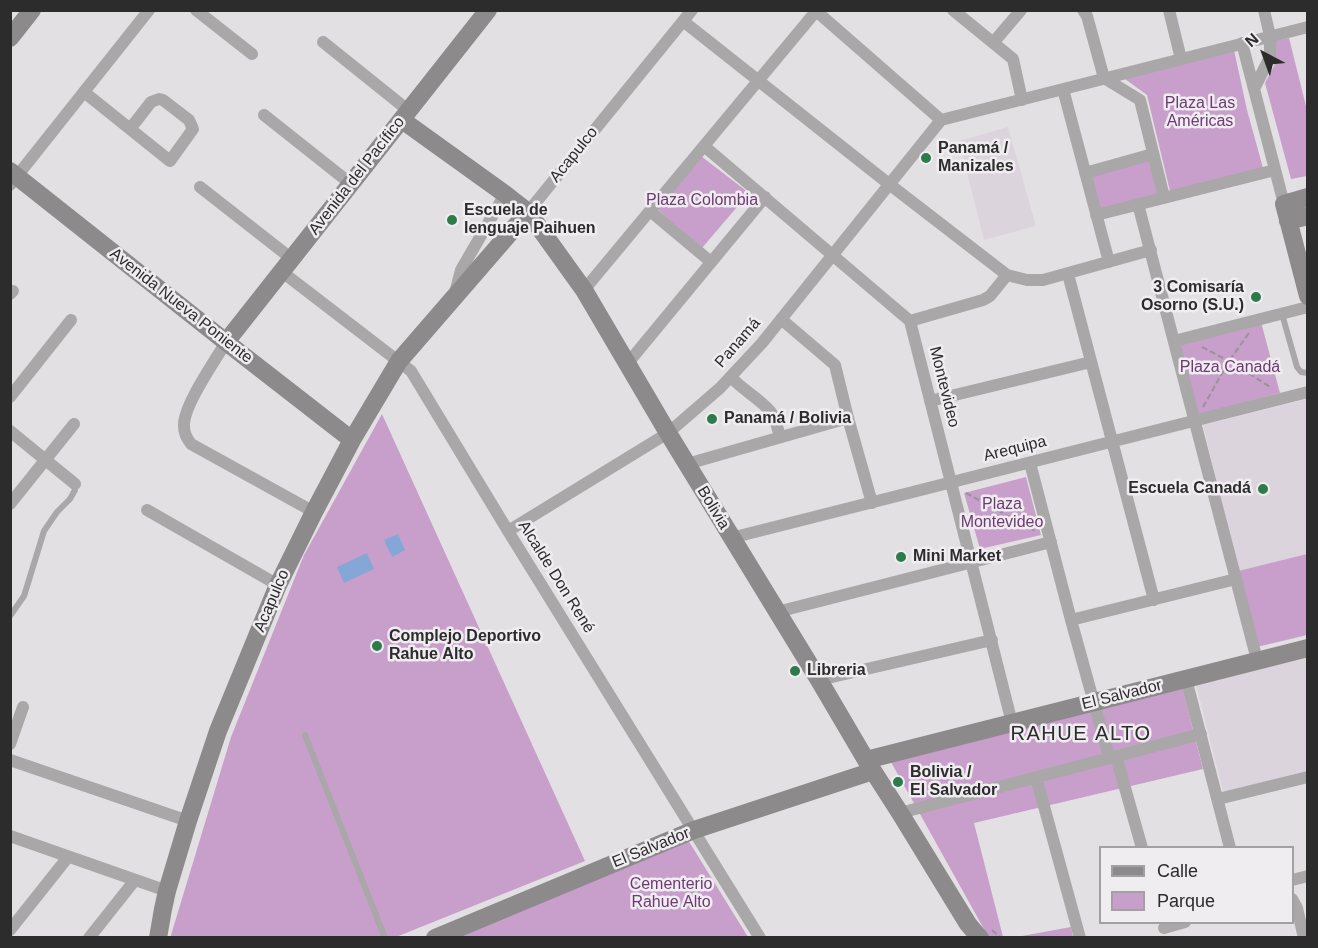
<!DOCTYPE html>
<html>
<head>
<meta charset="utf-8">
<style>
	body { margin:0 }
	#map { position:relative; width:1318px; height:948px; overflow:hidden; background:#e3e0e3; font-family:Helvetica,sans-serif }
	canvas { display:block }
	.frame { position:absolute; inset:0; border:12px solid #2d2c2d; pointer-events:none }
	.legend { position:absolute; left:1099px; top:846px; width:195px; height:78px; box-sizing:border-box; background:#f0edf0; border:2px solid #a2a0a2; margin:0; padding:8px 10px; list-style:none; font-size:18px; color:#2d2c2d }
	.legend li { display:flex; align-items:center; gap:12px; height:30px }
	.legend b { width:30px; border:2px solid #a2a0a2 }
	.north { position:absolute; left:1234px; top:24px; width:60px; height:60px; -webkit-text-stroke:4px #f0edf0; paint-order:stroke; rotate:319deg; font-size:16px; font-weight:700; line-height:24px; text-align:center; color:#2d2c2d }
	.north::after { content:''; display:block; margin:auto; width:21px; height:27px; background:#2d2c2d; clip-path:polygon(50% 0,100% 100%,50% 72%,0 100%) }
</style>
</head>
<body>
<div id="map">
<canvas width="1318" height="948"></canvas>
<div class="frame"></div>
<ul class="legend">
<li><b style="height:8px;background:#8d8a8b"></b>Calle</li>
<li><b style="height:16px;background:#c79fca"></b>Parque</li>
</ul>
<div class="north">N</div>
</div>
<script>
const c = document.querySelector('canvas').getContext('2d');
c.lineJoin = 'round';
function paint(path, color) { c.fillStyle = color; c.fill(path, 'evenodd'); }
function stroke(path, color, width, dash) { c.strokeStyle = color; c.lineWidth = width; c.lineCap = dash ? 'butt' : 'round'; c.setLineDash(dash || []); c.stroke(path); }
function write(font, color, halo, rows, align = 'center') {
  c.font = font + ' Helvetica,sans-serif'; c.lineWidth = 5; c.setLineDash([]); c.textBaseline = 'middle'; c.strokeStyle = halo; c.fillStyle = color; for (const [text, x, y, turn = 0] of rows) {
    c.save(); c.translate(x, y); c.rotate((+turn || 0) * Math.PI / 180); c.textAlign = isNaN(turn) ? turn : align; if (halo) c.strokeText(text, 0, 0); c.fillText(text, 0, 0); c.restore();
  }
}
paint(new Path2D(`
	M1008,127L1036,226L984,240L959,141Z
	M1307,399V554L1238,571L1203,425Z
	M1307,658V773L1224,795L1196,685Z`), '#dcd4dd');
paint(new Path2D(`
	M1289,38L1307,110V176L1291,179L1265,83L1275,64V41Z
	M1234,50L1247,110L1263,168L1170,191L1147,95L1125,79Z
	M701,156L749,193L702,248L656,208Z
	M1150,158L1160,195L1098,211L1089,175Z
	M1261,322L1280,393L1198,415L1180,344Z
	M382,414L585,861L396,937L171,938V935L231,737L304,555Z
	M1026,477L1041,535L980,549L964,493Z
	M1307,554V635L1257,647L1238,571Z
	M1181,683L1203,769L974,823L1003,937L989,938L891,762Z
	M688,840L748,937L456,938Z
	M1071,927L1073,937L1011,938Z`), '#c79fca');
paint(new Path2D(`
	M398,534L405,550L392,557L384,540Z
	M367,553L374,569L344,583L337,567Z`), '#85a7d8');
stroke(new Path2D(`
	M1202,347L1229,361L1272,388
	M1203,407L1229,361L1249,333
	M966,493L1037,532
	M992,930L1001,938`), '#969496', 2, [6, 3]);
stroke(new Path2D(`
	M1282,314L1297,367L1301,372L1308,373
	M10,616L24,596L44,531L57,512L70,499L75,490V484
	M305,735L385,938`), '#a9a7a7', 6);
stroke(new Path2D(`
	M196,10L252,54
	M815,10L941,120
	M953,10L1013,59L1022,100
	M1083,10L1087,16L1104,78
	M1169,10L1181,59
	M683,21L889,184L1007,275L1027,280H1043L1151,250
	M323,42L409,111
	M993,43L1021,10
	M1242,43L1284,204
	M1104,78L1140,100L1164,197
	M1063,89L1109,262
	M1254,89L1270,57V36L1264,10
	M84,92L170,161L193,129L189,120L163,100L159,99L151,102L130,129
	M264,115L351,184
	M941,120L1308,27
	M704,146L910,321L1012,723
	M1085,173L1153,154
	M10,185L149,10
	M200,187L292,259
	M1138,204L1257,660
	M650,211L711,262
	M528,212L692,10
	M1096,215L1275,170
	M281,271L411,371L508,531L760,938
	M1068,274L1154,600
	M584,290L817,10
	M455,293L461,270L505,194
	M10,294L13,291
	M781,319L835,365L848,418L872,503
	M910,321L983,300L990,296L1007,275
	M1174,341L1308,307
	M226,342C215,361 183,406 184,426C184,434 187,438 191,444L314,512
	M628,363L765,197
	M731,377C741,389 766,403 772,414C776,420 778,430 780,437
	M10,397L71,320
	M930,401L1091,362
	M10,431L75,484
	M1030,463L1071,620L1109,757
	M687,464L848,418
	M10,504L74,424
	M147,510L278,585
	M508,531L668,433L720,388L762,343L941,120
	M731,538L1308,392
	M777,612L1051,542
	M1071,620L1236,579
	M1186,679L1230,848
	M819,680L992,640
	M10,744L23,707
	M1116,756L1142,848
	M10,760L188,821
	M1036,777L1080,938
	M1218,799L1308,777
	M900,813L1201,734
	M10,836L167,891
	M1292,880L1308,876
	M1292,899L1297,908L1304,938
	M1164,928L1185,922
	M10,930L68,857
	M89,938L135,880`), '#a9a7a7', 12);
stroke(new Path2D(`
	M10,38L32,10
	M402,120L505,194L528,212L584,290L668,433L819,680L866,760L900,813L968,924L980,938
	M10,171L226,342L352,440
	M1308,197L1284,204L1308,296
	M1288,221L1308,216
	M226,342L488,10
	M866,760L1308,648
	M158,938L163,909L167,891L188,821L218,731L278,585L314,512L352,440L399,361L528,212
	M435,938L694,830L873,771`), '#8d8a8b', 18);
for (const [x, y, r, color] of [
	[926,158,6,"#2d7b4b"],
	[452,220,6,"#2d7b4b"],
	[1256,297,6,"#2d7b4b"],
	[712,419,6,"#2d7b4b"],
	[1263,489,6,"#2d7b4b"],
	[901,557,6,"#2d7b4b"],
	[377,646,6,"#2d7b4b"],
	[795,671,6,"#2d7b4b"],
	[898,782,6,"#2d7b4b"]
]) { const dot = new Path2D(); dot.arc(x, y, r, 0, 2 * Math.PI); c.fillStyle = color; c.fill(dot); stroke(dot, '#f0edf0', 2); }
write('16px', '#6e3974', '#f0edf0', [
	["Plaza Las",1200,104],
	["Américas",1200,122],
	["Plaza Colombia",702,201],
	["Plaza Canadá",1230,368],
	["Plaza",1002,505],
	["Montevideo",1002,523],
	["Cementerio",671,885],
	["Rahue Alto",671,903]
]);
write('bold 16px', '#2d2c2d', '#f0edf0', [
	["Panamá /",938,149],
	["Manizales",938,167],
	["Escuela de",464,211],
	["lenguaje Paihuen",464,229],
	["3 Comisaría",1244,288,"right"],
	["Osorno (S.U.)",1244,306,"right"],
	["Panamá / Bolivia",724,419],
	["Escuela Canadá",1251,489,"right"],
	["Mini Market",913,557],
	["Complejo Deportivo",389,637],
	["Rahue Alto",389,655],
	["Libreria",807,671],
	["Bolivia /",910,773],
	["El Salvador",910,791]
], 'left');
write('16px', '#2d2c2d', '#f0edf0', [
	["Acapulco",574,155,-51],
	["Avenida del Pacífico",357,176,-52],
	["Avenida Nueva Poniente",181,306,38],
	["Panamá",738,343,-49],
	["Montevideo",944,387,76],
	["Arequipa",1015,449,-14],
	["Bolivia",713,508,59],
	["Alcalde Don René",556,577,58],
	["Acapulco",272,601,-67],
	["El Salvador",1122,695,-14],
	["El Salvador",651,848,-22]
]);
c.letterSpacing = '1.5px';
write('20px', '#2d2c2d', '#f0edf0', [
	["RAHUE ALTO",1081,734]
]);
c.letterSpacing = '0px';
</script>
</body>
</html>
